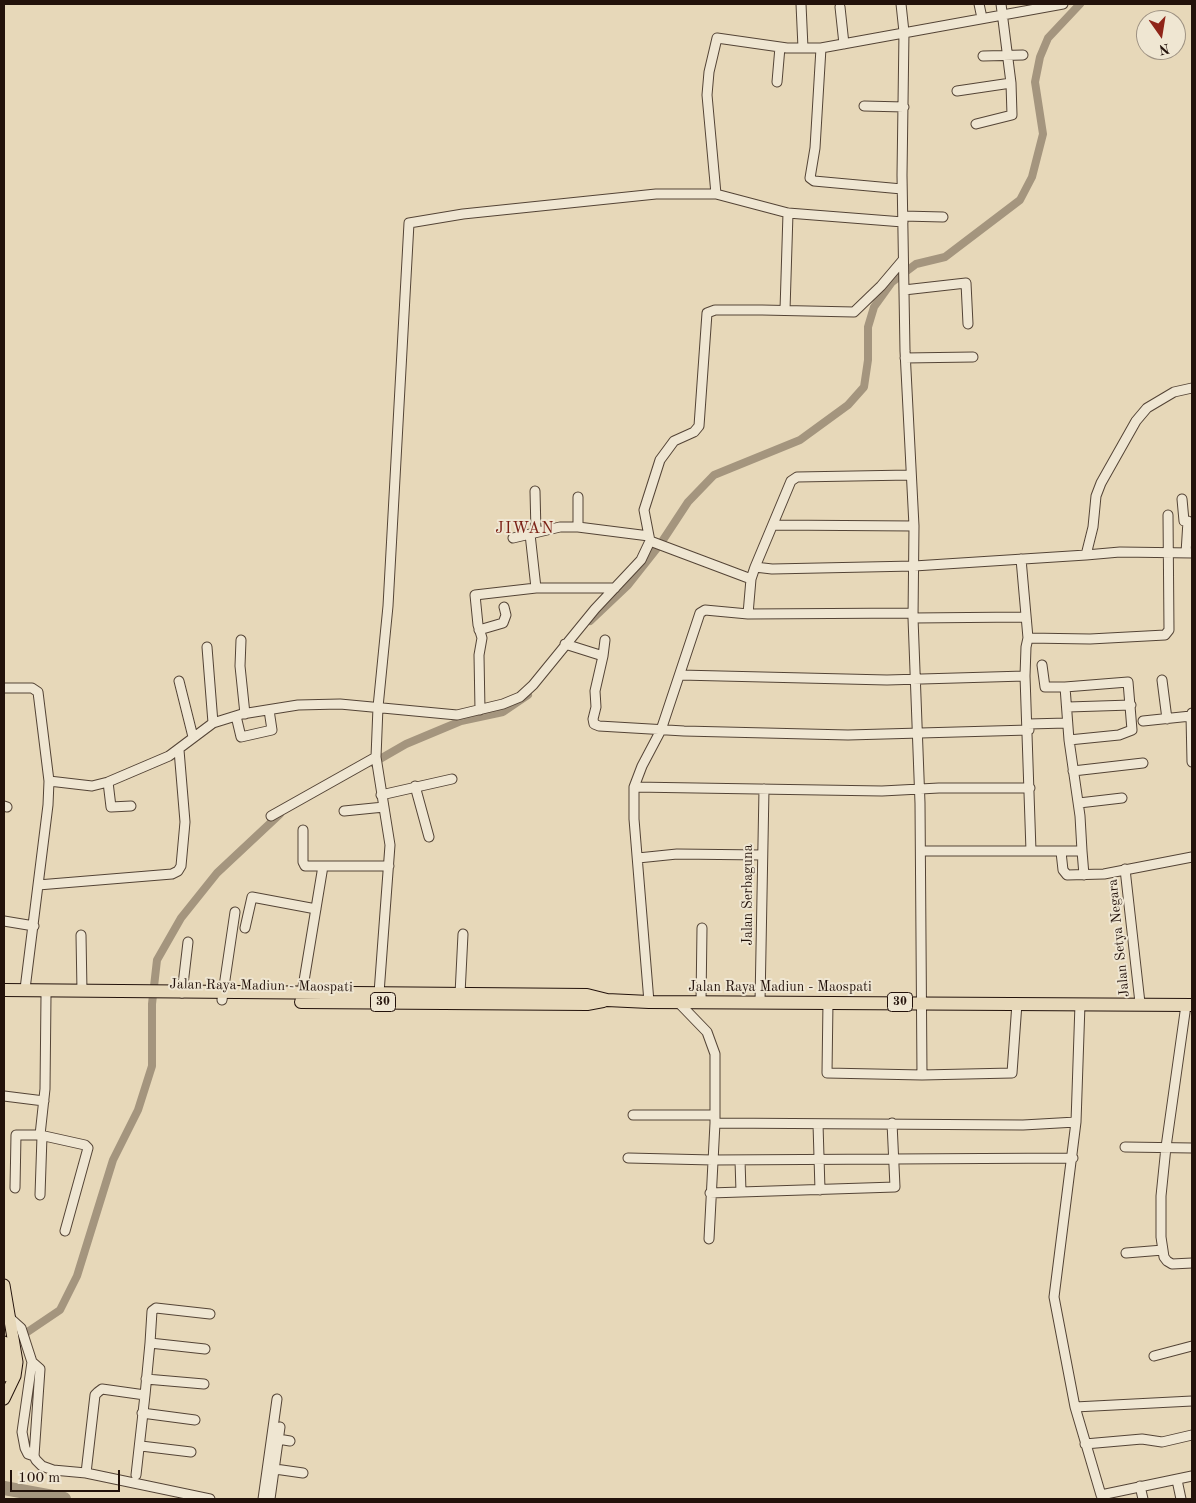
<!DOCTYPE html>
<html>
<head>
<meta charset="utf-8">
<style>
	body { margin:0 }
	#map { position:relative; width:1196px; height:1503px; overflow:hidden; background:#e7d8b9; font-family:"Old Standard TT",serif }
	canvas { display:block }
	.frame { position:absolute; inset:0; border:5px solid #23120b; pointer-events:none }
	.north { position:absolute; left:1136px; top:10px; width:50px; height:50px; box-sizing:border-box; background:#efe6d2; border:1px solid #9d9182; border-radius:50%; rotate:167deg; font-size:14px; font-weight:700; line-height:20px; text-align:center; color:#23120b }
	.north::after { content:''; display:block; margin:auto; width:18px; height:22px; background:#8f2418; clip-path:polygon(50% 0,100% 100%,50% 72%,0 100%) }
	.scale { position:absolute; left:10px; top:1470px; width:110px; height:22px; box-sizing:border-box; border:2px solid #23120b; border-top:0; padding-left:6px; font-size:15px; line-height:18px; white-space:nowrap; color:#23120b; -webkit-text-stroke:4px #efe6d2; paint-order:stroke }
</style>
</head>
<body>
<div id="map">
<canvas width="1196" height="1503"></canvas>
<div class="frame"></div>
<div class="north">N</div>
<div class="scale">100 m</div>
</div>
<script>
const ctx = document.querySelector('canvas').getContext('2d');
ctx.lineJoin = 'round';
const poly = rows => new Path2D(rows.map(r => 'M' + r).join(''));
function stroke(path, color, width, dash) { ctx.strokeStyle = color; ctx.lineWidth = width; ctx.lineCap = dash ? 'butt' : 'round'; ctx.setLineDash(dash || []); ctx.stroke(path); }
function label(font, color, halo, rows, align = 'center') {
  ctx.font = font + ' "Old Standard TT",serif'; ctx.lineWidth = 4; ctx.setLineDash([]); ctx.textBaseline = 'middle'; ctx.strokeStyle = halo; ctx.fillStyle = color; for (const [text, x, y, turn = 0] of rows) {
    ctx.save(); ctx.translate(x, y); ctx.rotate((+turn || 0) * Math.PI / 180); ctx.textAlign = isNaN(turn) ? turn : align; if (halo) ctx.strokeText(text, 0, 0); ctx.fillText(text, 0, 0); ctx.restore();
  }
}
stroke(poly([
	[663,540,688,502,714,475,800,440,848,405,864,387,868,360,868,327,874,307,892,282,916,264,945,257,1020,200,1032,177,1043,134,1035,82,1040,57,1048,38,1080,4],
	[590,621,628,585,658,547],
	[373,763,406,744,461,721,503,712,528,695],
	[20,1337,60,1310,77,1276,113,1160,138,1110,152,1066,152,1004,157,960,181,918,217,873,280,814]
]), '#a4957e', 8);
stroke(poly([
	[4,1488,64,1499]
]), '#a4957e', 14);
const minor = poly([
	[801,4,803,48],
	[979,4,982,18],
	[840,7,844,44],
	[821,48,815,148,810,178,814,181,902,189],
	[983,56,1023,55],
	[777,82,780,47],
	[957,91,1011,83],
	[864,106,904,107],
	[976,124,1012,115,1011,83,1001,4],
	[716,194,707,95,709,72,717,38,787,48,821,48,1063,4],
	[903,216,943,217],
	[904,290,966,283,968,324],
	[785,310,788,213],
	[905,358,973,357],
	[535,491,536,532],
	[1182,499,1184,521,1188,521,1186,553],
	[773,525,914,526],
	[578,527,578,497],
	[649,536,644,510,660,460,674,441,694,432,699,426,707,313,715,310,762,310,854,312,881,286,903,260],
	[513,538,530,534,536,588],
	[650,541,751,579],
	[1086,555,1120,552,1192,553],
	[1021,559,1028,638,1026,647,1025,676,1031,851,1082,851,1080,816,1069,740,1119,735,1132,730,1128,682,1065,687],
	[755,567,772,569,914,566,1086,555,1093,527,1096,496,1101,483,1136,421,1147,408,1174,392,1192,388],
	[748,614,751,579,755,567,791,481,797,477,910,475],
	[913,618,1024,617],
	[479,630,503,623,506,615,504,607],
	[1028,638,1090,639,1165,635,1169,630,1168,515],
	[241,640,240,666,245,714],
	[565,644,603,656,595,691,596,707,593,719,594,724,599,726,684,731,848,735,1029,730],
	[207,647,213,723],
	[603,656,605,640],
	[1042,665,1045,687,1065,687,1069,740],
	[680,675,887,680,1025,676],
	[1162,680,1167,719],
	[179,681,193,737],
	[4,688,32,688,38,692,49,781,48,805,25,989],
	[1068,707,1131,705],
	[480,710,479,655,482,638,478,625,475,595,536,588,615,588],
	[236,716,241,737,272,730,269,710],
	[1191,716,1192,762],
	[1143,721,1191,716,1192,713],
	[1028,724,1067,723],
	[1073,771,1143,763],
	[49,781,92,786,108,782,169,756,213,723,242,714,298,705,340,704,457,715,503,704,520,697,533,685,595,609,641,560,650,541,649,536,578,527,560,527,530,534],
	[108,782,111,807,131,806],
	[415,786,429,837],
	[634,787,882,791,939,788,1030,788],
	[381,795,452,779],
	[1079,803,1122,798],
	[4,806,7,807],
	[344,811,384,807],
	[271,816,376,757],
	[303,830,303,862,305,866,389,866],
	[921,851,1031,851],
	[1082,851,1084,875],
	[1061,852,1063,870,1067,875,1104,874,1192,857],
	[638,858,677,854,762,855],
	[1125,869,1140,1003],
	[38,885,172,874,178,871,181,866,185,822,179,750],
	[4,921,34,926],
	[245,928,252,897,316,909],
	[81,935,82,991],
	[182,993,188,942],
	[302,993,323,866],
	[379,993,390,845,376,757,378,707,388,606,409,223,463,214,656,194,716,194,788,213,903,222],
	[460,994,463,934],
	[46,996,45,1089,40,1135,85,1145,88,1148,65,1231],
	[222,1000,235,912],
	[701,1001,702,928],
	[649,1002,634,819,634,787,642,766,661,730,700,613,705,610,748,614,913,613],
	[678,1002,707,1032,715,1054,715,1123,709,1239],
	[760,1002,764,789],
	[828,1002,827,1073,922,1075,920,803,913,618,914,526,905,351,902,175,904,32,901,4],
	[1080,1004,1076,1122,1054,1297,1075,1407,1101,1495,1192,1476],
	[1186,1005,1166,1147,1161,1196,1161,1237,1164,1257,1167,1261,1172,1264,1192,1263],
	[922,1075,1012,1073,1017,1003],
	[4,1096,44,1101],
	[633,1115,715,1115],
	[715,1123,1023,1125,1076,1122],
	[818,1124,820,1190],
	[1125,1147,1192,1148],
	[628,1158,713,1160,1073,1158],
	[740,1160,741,1192],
	[15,1188,16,1135,40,1135],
	[710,1193,895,1187,892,1123],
	[40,1195,42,1136],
	[1126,1253,1163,1250],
	[11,1319,21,1328,32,1362,22,1432,25,1448,28,1454,34,1456],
	[150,1343,152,1311,156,1308,210,1314],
	[1154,1356,1192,1346],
	[32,1362,40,1369,34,1456,36,1460,42,1466,53,1470,86,1473,95,1395,98,1392,102,1389,145,1395,150,1343,205,1349],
	[146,1379,204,1384],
	[1075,1407,1192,1401],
	[142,1413,195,1420],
	[278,1439,290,1441],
	[1085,1444,1142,1439,1162,1442,1192,1435],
	[141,1446,191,1452],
	[268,1468,303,1473],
	[86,1473,210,1499],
	[136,1475,145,1395],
	[1177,1480,1181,1499],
	[1140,1486,1143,1499],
	[263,1499,277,1399],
	[270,1499,280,1427]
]);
const major = poly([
	[4,1285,17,1362,15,1376,4,1399],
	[4,1342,7,1357,4,1376]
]);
const highway = poly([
	[4,990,587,995,607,1000,649,1002,1192,1005],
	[301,1002,587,1004,603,1001]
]);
stroke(minor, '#544436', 11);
stroke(major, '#23120b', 13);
stroke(highway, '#23120b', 14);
stroke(minor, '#efe6d2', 9);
stroke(major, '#e7d8b9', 11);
stroke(highway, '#e7d8b9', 12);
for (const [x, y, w] of [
	[383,1002,25],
	[900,1002,25]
]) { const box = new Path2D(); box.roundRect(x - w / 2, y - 9.5, w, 19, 4); ctx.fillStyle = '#efe6d2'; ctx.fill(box); stroke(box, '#23120b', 1); }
label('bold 12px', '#23120b', null, [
	["30",383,1002],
	["30",900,1002]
]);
label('14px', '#23120b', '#efe6d2', [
	["Jalan Serbaguna",748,895,-90],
	["Jalan Setya Negara",1119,938,-96],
	["Jalan Raya Madiun - Maospati",261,986,1],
	["Jalan Raya Madiun - Maospati",780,987]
]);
ctx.letterSpacing = '1px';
label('16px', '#7a1f14', '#efe6d2', [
	["JIWAN",525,529]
]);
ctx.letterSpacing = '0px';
</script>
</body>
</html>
